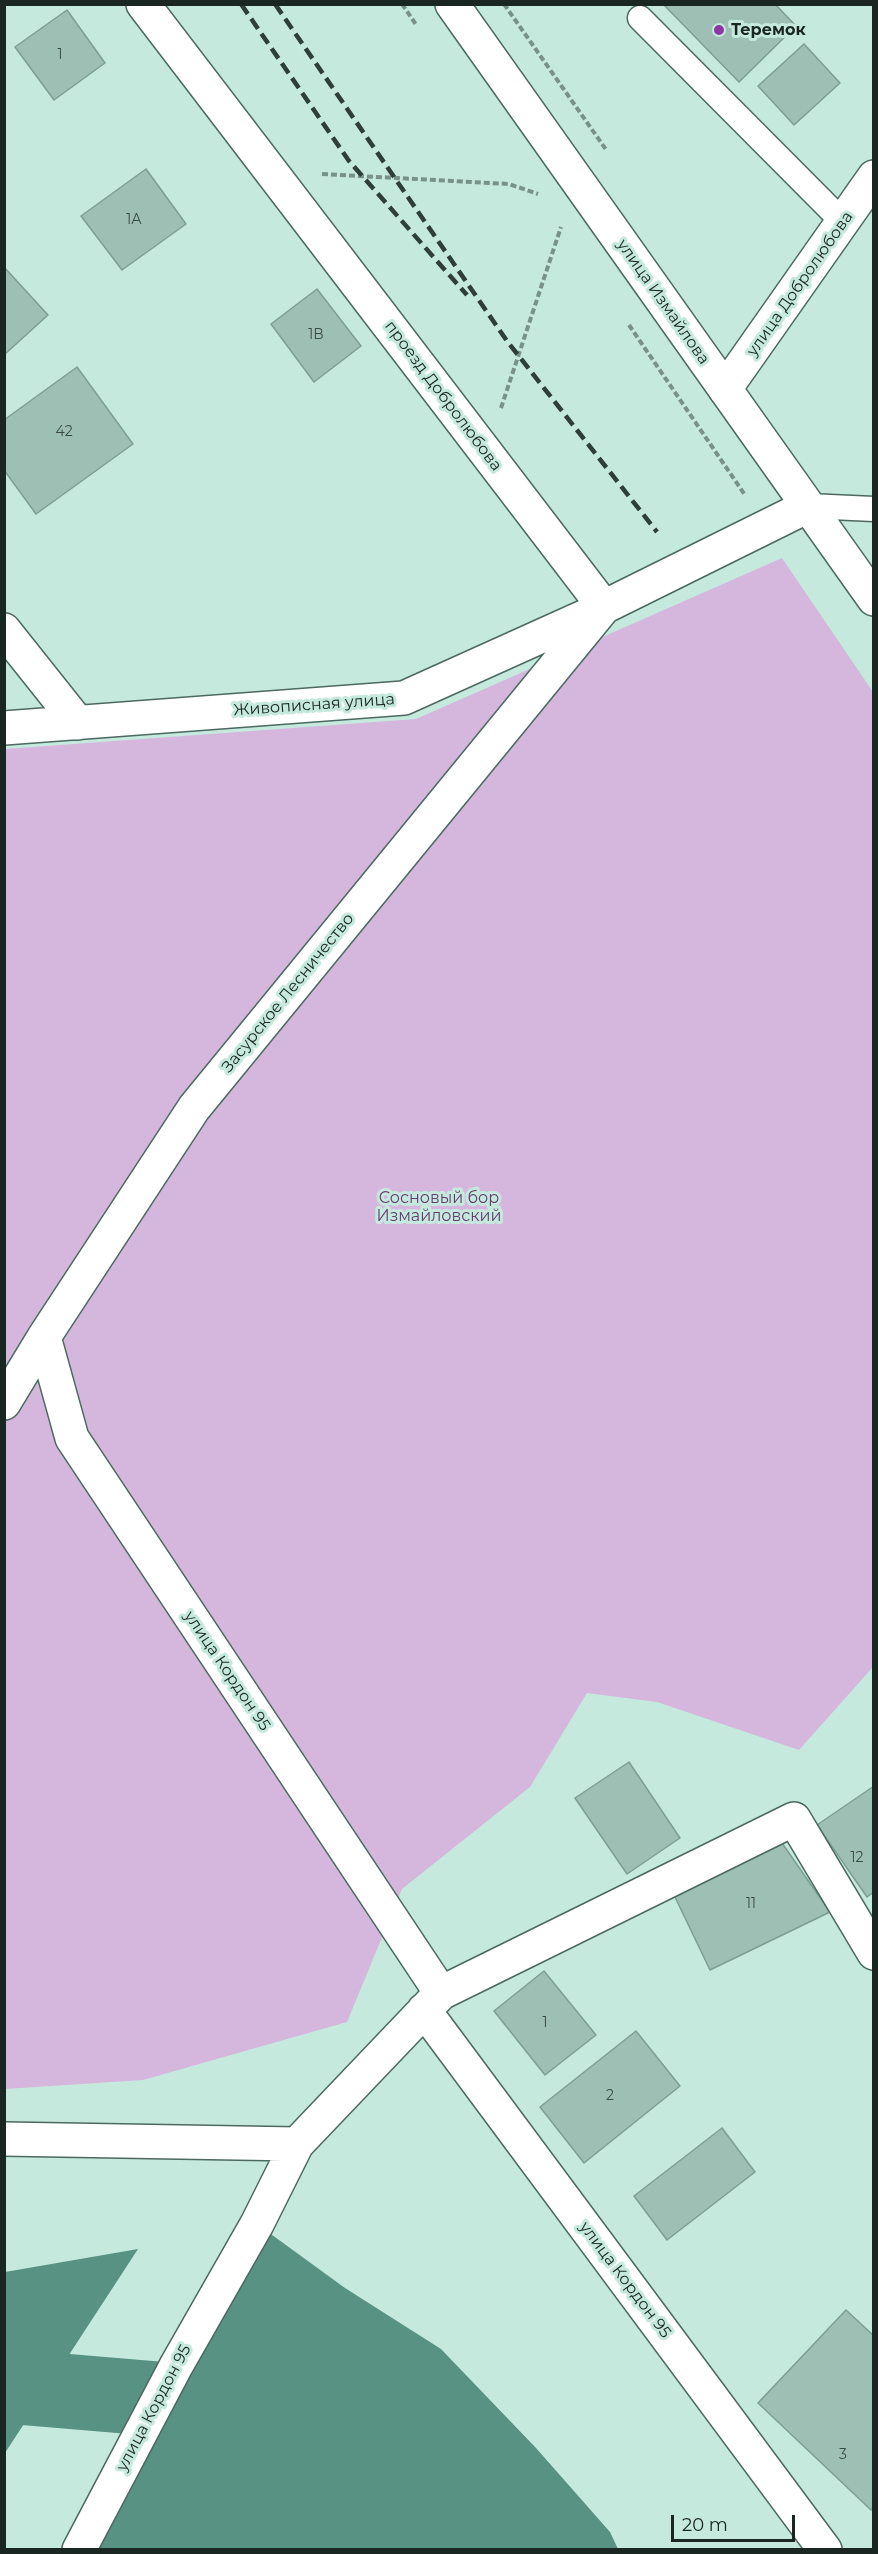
<!DOCTYPE html>
<html>
<head>
<meta charset="utf-8">
<style>
	body { margin:0 }
	#map { position:relative; width:878px; height:2554px; overflow:hidden; background:#c6e9de; font-family:Montserrat,sans-serif }
	canvas { display:block }
	.frame { position:absolute; inset:0; border:6px solid #192622; pointer-events:none }
	.scale { position:absolute; left:671px; top:2515px; width:124px; height:27px; box-sizing:border-box; border:3px solid #192622; border-top:0; padding-left:8px; font-size:18px; line-height:21px; white-space:nowrap; color:#192622; -webkit-text-stroke:4px #c6e9de; paint-order:stroke }
</style>
</head>
<body>
<div id="map">
<canvas width="878" height="2554"></canvas>
<div class="frame"></div>
<div class="scale">20 m</div>
</div>
<script>
const ctx = document.querySelector('canvas').getContext('2d');
ctx.lineJoin = 'round';
function fill(path, color) { ctx.fillStyle = color; ctx.fill(path, 'evenodd'); }
const poly = rows => new Path2D(rows.map(r => 'M' + r).join(''));
function stroke(path, color, width, dash) { ctx.strokeStyle = color; ctx.lineWidth = width; ctx.lineCap = dash ? 'butt' : 'round'; ctx.setLineDash(dash || []); ctx.stroke(path); }
function label(font, color, halo, rows, align = 'center') {
  ctx.font = font + ' Montserrat,sans-serif'; ctx.lineWidth = 6; ctx.setLineDash([]); ctx.textBaseline = 'middle'; ctx.strokeStyle = halo; ctx.fillStyle = color; for (const [text, x, y, turn = 0] of rows) {
    ctx.save(); ctx.translate(x, y); ctx.rotate((+turn || 0) * Math.PI / 180); ctx.textAlign = isNaN(turn) ? turn : align; if (halo) ctx.strokeText(text, 0, 0); ctx.fillText(text, 0, 0); ctx.restore();
  }
}
fill(poly([
	[782,558,873,692,873,1667,799,1750,657,1702,587,1693,530,1787,402,1889,347,2022,143,2080,5,2089,5,749,416,719]
]), '#d5b7de');
fill(poly([
	[257,2224,345,2288,441,2349,536,2448,610,2532,618,2549,79,2550],
	[138,2249,5,2453,5,2272]
]), '#589282');
stroke(poly([
	[4,2386,254,2407,368,2550]
]), '#589282', 75);
const building = poly([
	[663,4,775,4,796,26,739,82,663,4],
	[67,10,105,63,54,100,15,47,67,10],
	[804,44,840,83,794,125,758,86,804,44],
	[146,169,186,224,122,270,81,216,146,169],
	[4,267,48,315,4,355,4,267],
	[317,289,361,346,314,382,271,324,317,289],
	[77,367,133,444,36,514,4,470,4,420,77,367],
	[629,1762,680,1838,627,1874,575,1798,629,1762],
	[874,1786,874,1892,867,1897,817,1825,874,1786],
	[782,1843,830,1912,710,1970,674,1895,782,1843],
	[544,1971,596,2035,545,2075,494,2011,544,1971],
	[636,2031,680,2086,584,2163,540,2107,636,2031],
	[722,2128,755,2172,667,2240,634,2196,722,2128],
	[846,2310,874,2336,874,2507,871,2510,758,2403,846,2310]
]);
fill(building, '#9dbfb4');
stroke(building, '#7d9e94', 1.5);
const service = poly([
	[640,18,843,222],
	[808,506,874,509]
]);
const minor = poly([
	[143,4,604,607,808,506],
	[725,389,874,177],
	[4,630,78,723],
	[4,728,404,698,597,611],
	[44,1337,72,1438,441,1993,297,2144,257,2224,176,2366,79,2550],
	[4,1403,44,1337,194,1108,604,607],
	[441,1993,794,1819,874,1953],
	[424,2010,825,2550],
	[4,2139,297,2144]
]);
const secondary = poly([
	[452,4,874,599]
]);
stroke(service, '#4b6960', 27);
stroke(minor, '#4b6960', 36);
stroke(secondary, '#4b6960', 36);
stroke(poly([
	[402,4,417,26],
	[504,4,607,151],
	[322,174,509,184,538,194],
	[629,325,745,495],
	[501,408,561,227]
]), '#789189', 4, [6, 3]);
stroke(service, '#fff', 24);
stroke(minor, '#fff', 33);
stroke(secondary, '#fff', 33);
stroke(poly([
	[241,4,349,161,467,295],
	[275,4,507,341,657,532]
]), '#2e3e39', 4.5, [12, 6]);
for (const [x, y, r, color] of [
	[719,30,6,"#8b36a3"]
]) { const dot = new Path2D(); dot.arc(x, y, r, 0, 2 * Math.PI); ctx.fillStyle = color; ctx.fill(dot); stroke(dot, '#c6e9de', 2); }
label('14px', '#3a4c46', null, [
	["1",60,55],
	["1А",134,220],
	["1В",316,335],
	["42",64,432],
	["12",857,1858],
	["11",751,1904],
	["1",545,2023],
	["2",610,2096],
	["3",843,2455]
]);
label('bold 16px', '#192622', '#c6e9de', [
	["Теремок",731,30]
], 'left');
label('16px', '#192622', '#c6e9de', [
	["улица Добролюбова",800,284,-55],
	["улица Измайлова",663,302,55],
	["проезд Добролюбова",443,396,53],
	["Живописная улица",314,705,-4],
	["Засурское Лесничество",288,993,-51],
	["улица Кордон 95",227,1671,56],
	["улица Кордон 95",625,2280,53],
	["улица Кордон 95",154,2408,-62]
]);
label('16px', '#643c70', '#c6e9de', [
	["Сосновый бор",439,1198],
	["Измайловский",439,1216]
]);
</script>
</body>
</html>
